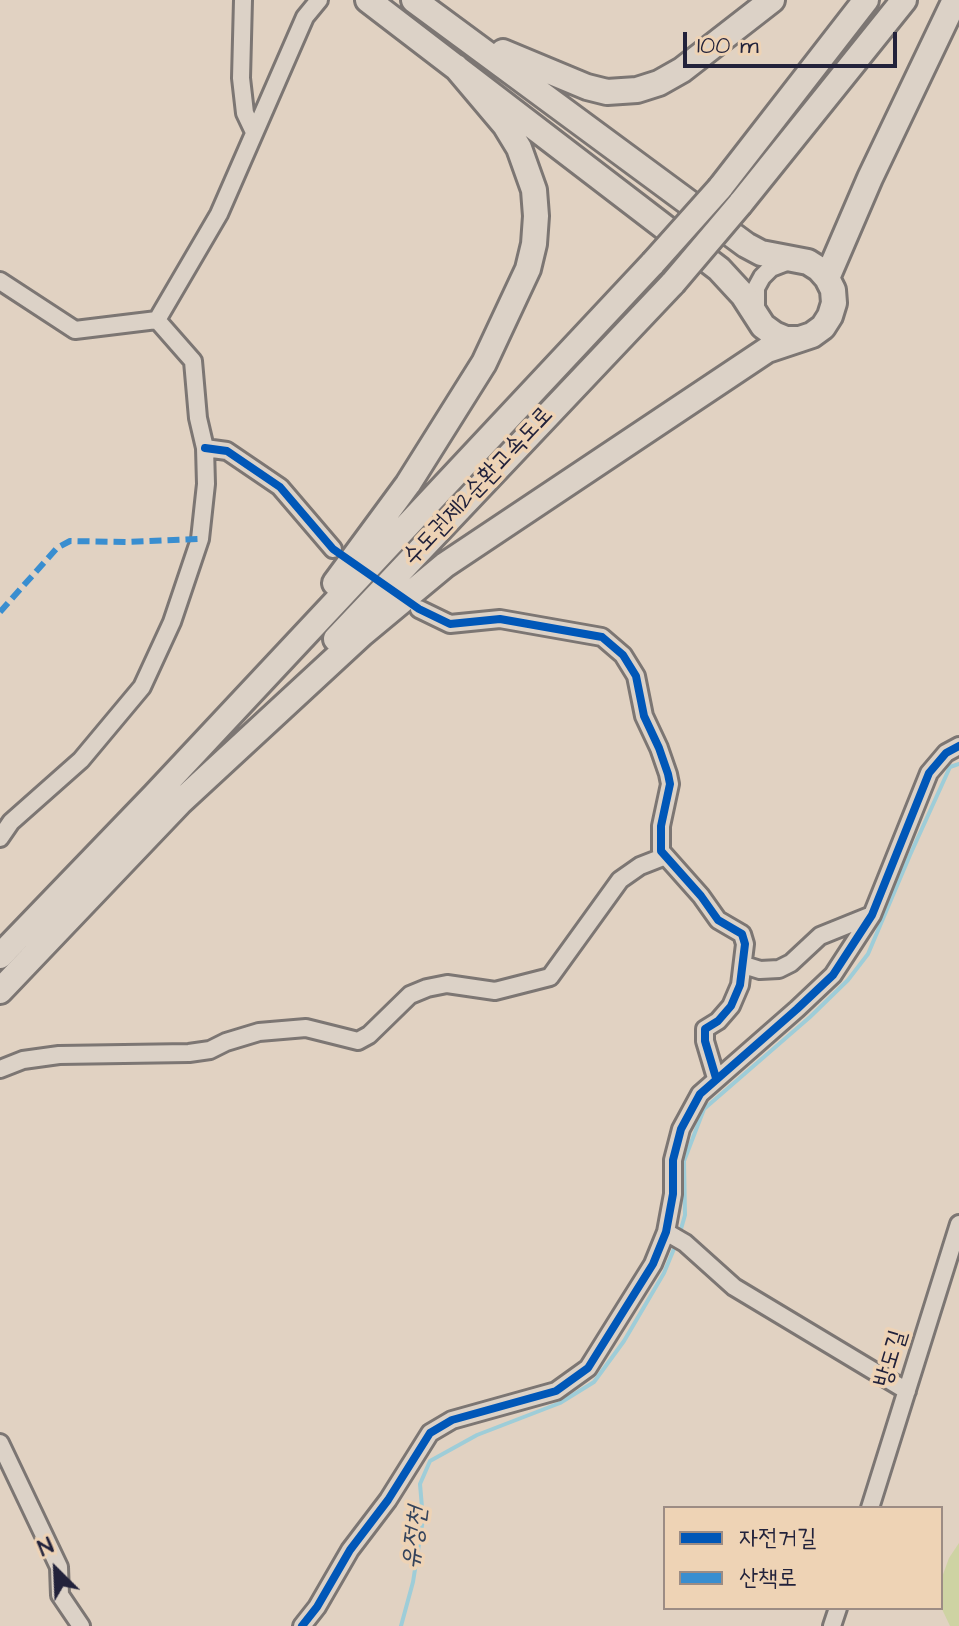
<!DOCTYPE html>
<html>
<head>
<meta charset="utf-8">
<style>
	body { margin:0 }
	#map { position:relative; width:959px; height:1626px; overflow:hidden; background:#e1d2c2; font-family:"Architects Daughter","Poor Story",sans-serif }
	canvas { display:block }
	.legend { position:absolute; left:663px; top:1506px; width:280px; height:104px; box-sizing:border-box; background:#eed3b5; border:2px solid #9c8c84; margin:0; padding:10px 14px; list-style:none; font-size:24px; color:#22223b }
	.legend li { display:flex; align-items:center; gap:16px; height:40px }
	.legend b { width:40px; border:2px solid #9c8c84 }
	.north { position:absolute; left:16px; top:1530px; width:80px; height:80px; -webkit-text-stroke:6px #eed3b5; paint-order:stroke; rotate:336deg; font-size:22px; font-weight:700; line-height:32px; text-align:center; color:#22223b }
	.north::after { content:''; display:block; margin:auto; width:28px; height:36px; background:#22223b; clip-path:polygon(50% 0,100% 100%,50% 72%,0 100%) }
	.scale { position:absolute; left:683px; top:32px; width:214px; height:36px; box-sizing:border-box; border:4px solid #22223b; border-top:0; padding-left:10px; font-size:24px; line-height:28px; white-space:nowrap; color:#22223b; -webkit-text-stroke:6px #eed3b5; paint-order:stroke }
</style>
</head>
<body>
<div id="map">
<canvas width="959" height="1626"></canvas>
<ul class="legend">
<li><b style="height:10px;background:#0057b8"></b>자전거길</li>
<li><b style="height:10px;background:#398ed0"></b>산책로</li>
</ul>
<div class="north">N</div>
<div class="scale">100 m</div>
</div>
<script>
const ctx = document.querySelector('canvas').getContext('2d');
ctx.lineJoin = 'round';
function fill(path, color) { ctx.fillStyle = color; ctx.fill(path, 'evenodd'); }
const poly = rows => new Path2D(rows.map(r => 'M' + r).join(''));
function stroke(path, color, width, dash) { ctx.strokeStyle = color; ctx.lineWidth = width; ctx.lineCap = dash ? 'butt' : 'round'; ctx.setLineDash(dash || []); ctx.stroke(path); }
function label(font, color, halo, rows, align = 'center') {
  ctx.font = font + ' "Architects Daughter","Poor Story",sans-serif'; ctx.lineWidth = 7; ctx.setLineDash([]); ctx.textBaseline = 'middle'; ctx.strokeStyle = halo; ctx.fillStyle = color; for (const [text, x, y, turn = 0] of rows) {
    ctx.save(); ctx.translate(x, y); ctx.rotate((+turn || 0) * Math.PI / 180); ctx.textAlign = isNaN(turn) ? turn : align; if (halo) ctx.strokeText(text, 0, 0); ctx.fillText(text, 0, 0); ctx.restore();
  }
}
fill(poly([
	[959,1543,959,1626,950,1626,941,1607,941,1580,949,1558]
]), '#ced3a3');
stroke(poly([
	[679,1236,685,1215,684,1161,704,1109,810,1017,848,980,868,954,910,855,950,767,959,764],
	[401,1626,413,1582,423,1519,420,1484,430,1461,477,1435,560,1403,594,1382,624,1341,664,1273,676,1244]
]), '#9ecdd8', 4);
const minor = poly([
	[243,0,241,78,245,113,254,132],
	[0,281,75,330,157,320],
	[756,311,756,288,762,277,771,268,789,261],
	[157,320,219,214,305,17,319,0],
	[205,448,227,451,280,487,333,549],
	[419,609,450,624,500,619,602,637,623,655,636,676,644,716,659,748,668,774,670,784,661,826,661,851,701,896,718,920,742,934,745,944,740,985,731,1006,718,1021,705,1029,705,1041,716,1078],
	[0,838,11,822,81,760,142,687,172,622,200,539,206,484,205,448,198,418,193,361,157,320],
	[744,965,760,970,779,969,791,963,820,936,872,915],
	[0,1069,23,1060,59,1055,189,1053,210,1050,226,1042,259,1032,306,1028,358,1041,369,1035,410,995,427,988,447,984,495,991,550,977,620,880,640,866,663,857],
	[666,1232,685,1243,734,1287,907,1391],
	[0,1443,59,1567,60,1595,81,1626],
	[870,1508,959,1224],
	[302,1626,317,1607,350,1550,388,1500,430,1433,452,1420,556,1391,588,1368,653,1264,666,1232,673,1194,673,1160,681,1129,700,1094,797,1009,833,975,872,915,929,773,946,753,959,746],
	[832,1626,838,1608]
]);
const highway = poly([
	[368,0,719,269,743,295,763,326,774,334,786,339,798,339],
	[503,52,587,87,607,92,637,90,659,83,682,70,772,0],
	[720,188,866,0],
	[740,204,904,0],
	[827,278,870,178,955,0],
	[335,583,408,484,484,363,528,269,534,244,536,216,534,190,519,148,505,125,456,67],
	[336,639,673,283],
	[177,805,362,634,445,565,767,350,812,335,823,327,830,316,834,303,833,290,827,278,819,269,808,262,761,253,746,245,414,0],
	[0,956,154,796,653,263],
	[0,991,186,796]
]);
stroke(minor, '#7c7673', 22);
stroke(highway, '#7c7673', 30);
stroke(minor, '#dcd2c7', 16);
stroke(highway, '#dcd2c7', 24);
const highwayBridge = poly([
	[653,263,720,188],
	[673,283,740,204]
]);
stroke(highwayBridge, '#7c7673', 30, []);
stroke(highwayBridge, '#dcd2c7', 24);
stroke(poly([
	[0,612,57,548,70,541,128,542,200,539]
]), '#398ed0', 6, [12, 6]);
stroke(poly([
	[205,448,227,451,280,487,333,549,419,609,450,624,500,619,602,637,623,655,636,676,644,716,659,748,668,774,670,784,661,826,661,851,701,896,718,920,742,934,745,944,740,985,731,1006,718,1021,705,1029,705,1041,716,1078],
	[302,1626,317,1607,350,1550,388,1500,430,1433,452,1420,556,1391,588,1368,653,1264,666,1232,673,1194,673,1160,681,1129,700,1094,797,1009,833,975,872,915,929,773,946,753,959,746]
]), '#0057b8', 8);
label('24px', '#22223b', '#eed3b5', [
	["수도권제2순환고속도로",479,487,-47],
	["방도길",892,1359,-73]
]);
label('italic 26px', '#35445c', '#eed3b5', [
	["유정천",416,1538,-83]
]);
</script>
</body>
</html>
